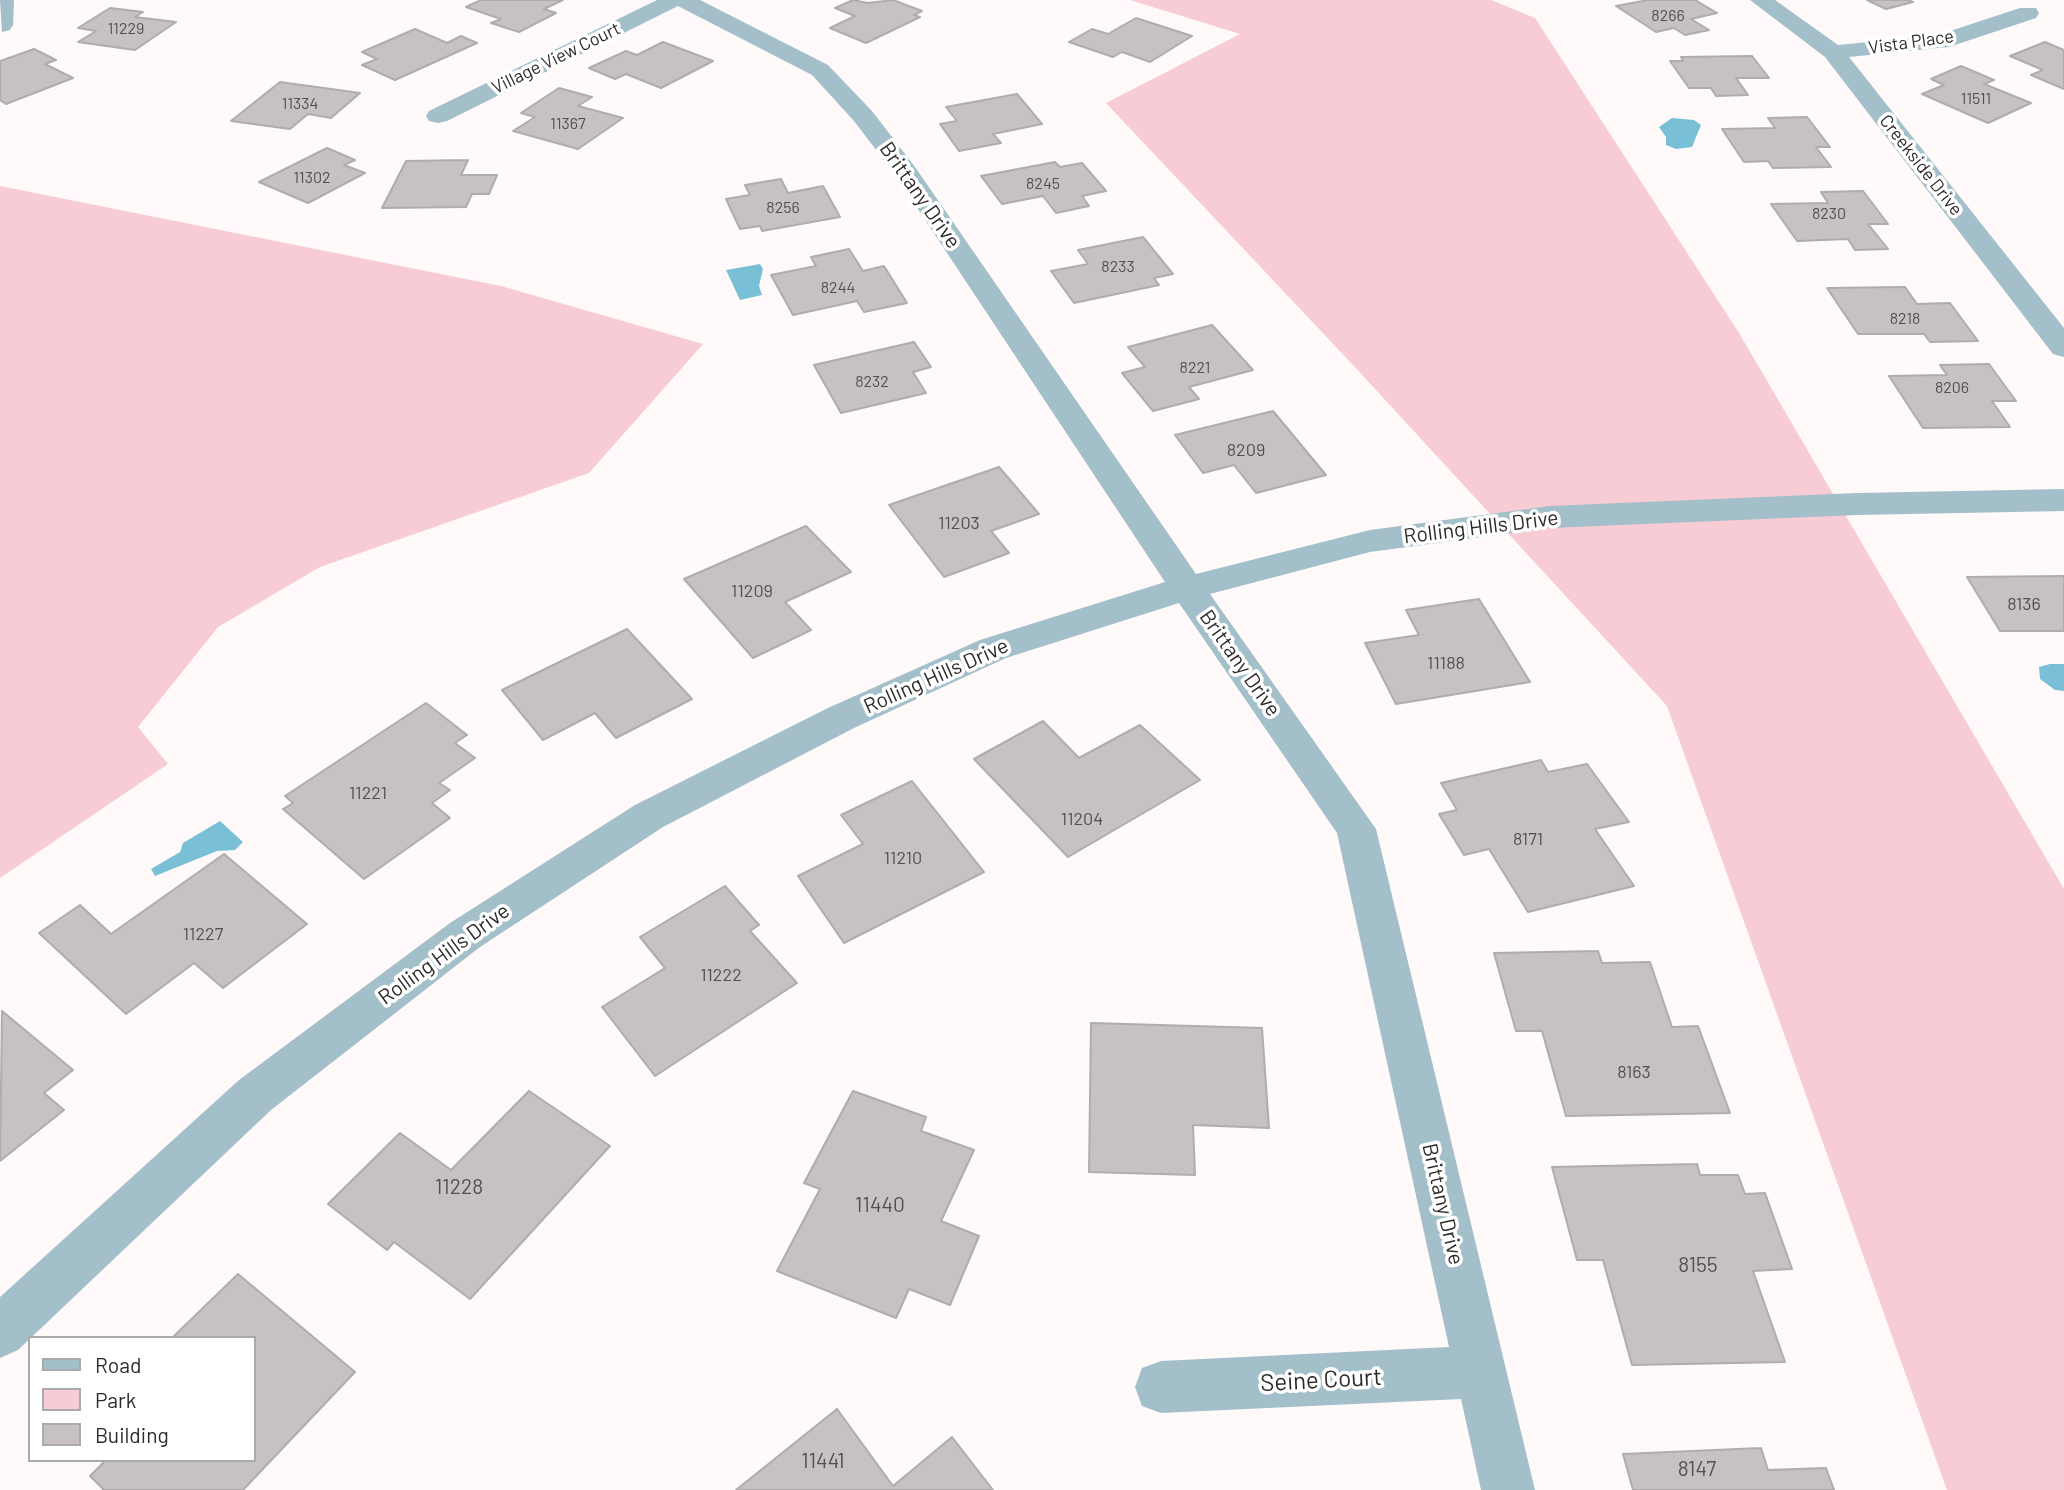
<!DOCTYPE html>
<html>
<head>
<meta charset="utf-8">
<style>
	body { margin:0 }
	#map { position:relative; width:2064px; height:1490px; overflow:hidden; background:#fff9fa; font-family:Barlow,sans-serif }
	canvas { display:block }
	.legend { position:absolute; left:28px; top:1336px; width:228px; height:126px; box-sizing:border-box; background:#fff; border:2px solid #abaaaa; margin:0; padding:9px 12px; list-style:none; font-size:21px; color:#2d2a2a }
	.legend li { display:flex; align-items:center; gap:14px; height:35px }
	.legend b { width:35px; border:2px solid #abaaaa }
</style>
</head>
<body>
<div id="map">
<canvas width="2064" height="1490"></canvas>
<ul class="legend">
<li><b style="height:9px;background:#a2bfca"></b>Road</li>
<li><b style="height:19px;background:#f7ccd4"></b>Park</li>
<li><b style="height:19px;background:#c8c1c2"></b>Building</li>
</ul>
</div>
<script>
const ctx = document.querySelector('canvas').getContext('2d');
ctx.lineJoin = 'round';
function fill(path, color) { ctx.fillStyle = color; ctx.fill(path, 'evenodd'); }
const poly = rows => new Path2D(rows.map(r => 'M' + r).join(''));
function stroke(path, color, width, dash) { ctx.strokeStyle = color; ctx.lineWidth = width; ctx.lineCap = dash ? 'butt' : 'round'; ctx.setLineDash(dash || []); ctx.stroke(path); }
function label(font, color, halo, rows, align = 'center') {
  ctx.font = font + ' Barlow,sans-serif'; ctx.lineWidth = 7; ctx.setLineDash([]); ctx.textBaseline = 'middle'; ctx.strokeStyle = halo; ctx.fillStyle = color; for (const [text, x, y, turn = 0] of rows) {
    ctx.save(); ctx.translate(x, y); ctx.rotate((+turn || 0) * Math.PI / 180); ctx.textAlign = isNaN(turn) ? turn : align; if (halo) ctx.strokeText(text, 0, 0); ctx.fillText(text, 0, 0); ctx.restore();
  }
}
fill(poly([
	[1130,0,1491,0,1535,18,1739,333,2064,889,2064,1490,1947,1490,1667,706,1353,365,1106,103,1240,34],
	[0,186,501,286,703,344,589,473,320,567,218,627,138,727,168,764,0,878]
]), '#f7ccd4');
fill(poly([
	[1672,118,1694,120,1701,125,1692,147,1676,149,1666,145,1666,137,1659,127],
	[760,264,763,269,759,286,762,295,740,300,726,270],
	[2050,664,2064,664,2064,691,2055,690,2040,679,2039,667],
	[220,821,243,842,235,850,217,851,155,876,151,869,180,852,183,843]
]), '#79c0d7');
const building = poly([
	[481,0,563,0,544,9,556,13,519,32,491,23,501,19,466,7,481,0],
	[853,0,868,3,893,0,922,11,914,15,920,17,866,43,830,28,855,16,835,8,853,0],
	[1648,0,1695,0,1717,13,1691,19,1709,30,1685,35,1674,28,1656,32,1616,6,1648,0],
	[1867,0,1908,0,1913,2,1886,9,1867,0],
	[110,8,143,12,135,17,176,22,135,50,78,42,96,31,78,28,110,8],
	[1136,18,1192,36,1150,62,1122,52,1113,57,1069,42,1092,29,1108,34,1136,18],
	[415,29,447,43,461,36,477,43,395,80,362,65,377,59,362,52,415,29],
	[663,42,713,61,661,88,626,74,615,79,589,68,626,51,637,55,663,42],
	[2045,42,2064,50,2064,89,2031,75,2043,70,2010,56,2045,42],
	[34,49,56,60,45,64,73,78,6,104,0,100,0,61,34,49],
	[1752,56,1769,78,1736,78,1748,95,1716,96,1711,88,1689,88,1670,61,1683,61,1681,57,1752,56],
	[1961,66,1994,80,1984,84,2031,103,1988,123,1922,94,1944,85,1931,79,1961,66],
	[280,82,360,93,331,118,308,114,290,129,231,121,280,82],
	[559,88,592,97,578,106,623,118,578,149,513,131,535,117,521,113,559,88],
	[1017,94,1042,124,993,134,1001,143,959,151,940,124,957,121,946,107,1017,94],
	[1807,117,1830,147,1816,147,1831,167,1773,168,1768,161,1744,162,1722,129,1775,128,1768,118,1807,117],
	[327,148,355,160,344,165,365,173,308,203,259,182,327,148],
	[468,160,461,175,497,175,489,194,472,194,466,207,382,208,406,161,468,160],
	[1055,162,1060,167,1082,163,1106,191,1082,196,1089,206,1056,213,1043,196,1002,204,981,176,1055,162],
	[781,179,788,193,823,186,840,217,762,231,760,226,740,229,726,199,750,195,745,185,781,179],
	[1863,191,1888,224,1868,224,1888,249,1855,250,1848,239,1797,241,1771,204,1828,203,1821,192,1863,191],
	[1143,237,1173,274,1154,278,1159,285,1074,303,1051,271,1088,264,1078,250,1143,237],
	[849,249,863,271,884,266,907,303,864,312,857,301,793,315,771,275,816,266,811,257,849,249],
	[1905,287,1917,304,1950,303,1978,341,1930,342,1924,334,1858,334,1827,288,1905,287],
	[1212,325,1253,370,1189,387,1199,399,1153,411,1122,373,1145,367,1128,347,1212,325],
	[914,342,931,367,913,372,926,393,841,413,814,365,914,342],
	[1989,364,2016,401,1992,401,2010,427,1923,428,1889,376,1947,375,1940,365,1989,364],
	[1273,411,1326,475,1256,493,1234,465,1203,473,1175,435,1273,411],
	[999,467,1039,514,991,531,1009,553,944,577,889,505,999,467],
	[806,526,851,572,785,602,811,630,753,658,684,579,806,526],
	[2064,576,2064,631,2000,631,1967,577,2064,576],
	[1479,599,1530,682,1396,704,1365,643,1419,635,1406,610,1479,599],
	[627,629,692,699,616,738,595,713,543,740,502,690,627,629],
	[426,703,467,735,455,743,475,758,439,783,450,790,432,803,450,818,364,879,283,809,293,803,285,796,426,703],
	[1043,721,1079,758,1140,725,1200,780,1068,857,974,759,1043,721],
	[1541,760,1548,772,1587,764,1629,822,1595,829,1634,886,1528,912,1489,849,1464,855,1439,814,1457,810,1441,783,1541,760],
	[912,781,984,872,844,943,798,876,863,844,841,815,912,781],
	[224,854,307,924,223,988,194,963,126,1014,39,933,80,905,111,934,224,854],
	[725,886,759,925,750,931,797,983,655,1076,602,1007,665,968,640,937,725,886],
	[1598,951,1602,963,1650,962,1672,1027,1698,1026,1730,1113,1566,1116,1542,1031,1516,1031,1494,953,1598,951],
	[2,1011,73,1070,44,1093,64,1110,0,1161,2,1011],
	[1091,1023,1262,1028,1269,1128,1193,1125,1195,1175,1089,1172,1091,1023],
	[529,1091,610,1146,470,1299,394,1242,387,1250,328,1204,400,1133,451,1170,529,1091],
	[853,1091,926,1117,921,1131,974,1150,941,1221,979,1236,950,1305,909,1289,896,1318,777,1271,820,1189,804,1183,853,1091],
	[1697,1164,1700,1175,1738,1175,1745,1194,1765,1193,1792,1269,1753,1271,1785,1362,1632,1365,1603,1260,1577,1260,1552,1167,1697,1164],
	[238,1274,355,1372,243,1490,104,1490,90,1476,106,1460,254,1460,254,1338,172,1338,238,1274],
	[837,1409,893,1486,952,1437,993,1490,736,1490,837,1409],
	[1761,1448,1768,1470,1826,1468,1834,1490,1633,1490,1623,1454,1761,1448]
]);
fill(building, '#c8c1c2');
stroke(building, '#b2abac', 2);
fill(poly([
	[0,0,14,0,13,25,10,30,2,32,0,0],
	[657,0,700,0,828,65,872,111,915,167,1196,574,1370,530,1550,506,1857,493,2064,489,2064,511,1857,515,1550,528,1370,552,1210,594,1376,829,1535,1490,1481,1490,1461,1399,1161,1413,1142,1406,1135,1387,1142,1368,1161,1361,1449,1347,1337,833,1179,603,1006,658,854,728,663,827,480,947,271,1110,18,1350,0,1358,0,1297,239,1080,450,923,635,805,828,708,980,640,1165,582,896,176,854,121,812,75,678,6,447,121,438,123,429,121,426,116,429,111,657,0],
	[1750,0,1775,0,1838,45,1938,35,2020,8,2036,8,2039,13,2036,18,1949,47,1849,57,2064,328,2064,357,2053,354,1825,57,1750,0]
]), '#a2bfca');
label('16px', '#545050', null, [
	["8266",1668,16],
	["11229",126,29],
	["11511",1976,99],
	["11334",300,104],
	["11367",568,124],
	["11302",312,178],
	["8245",1043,184],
	["8256",783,208],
	["8230",1829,214],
	["8233",1118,267],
	["8244",838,288],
	["8218",1905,319],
	["8221",1195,368],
	["8232",872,382],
	["8206",1952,388]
]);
label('18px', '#2d2a2a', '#fff', [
	["Vista Place",1911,42,-8],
	["Village View Court",556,58,-26],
	["Creekside Drive",1921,165,52]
]);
label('18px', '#545050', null, [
	["8209",1246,450],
	["11203",959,523],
	["11209",752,591],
	["8136",2024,604],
	["11188",1446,663],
	["11221",368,793],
	["11204",1082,819],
	["8171",1528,839],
	["11210",903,858],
	["11227",203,934],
	["11222",721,975],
	["8163",1634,1072]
]);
label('21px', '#2d2a2a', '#fff', [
	["Brittany Drive",920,195,55],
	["Rolling Hills Drive",1481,527,-7],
	["Brittany Drive",1240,663,55],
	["Rolling Hills Drive",936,676,-24],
	["Rolling Hills Drive",444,954,-36],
	["Brittany Drive",1443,1204,77]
]);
label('21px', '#545050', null, [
	["11228",459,1187],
	["11440",880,1205],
	["8155",1698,1265],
	["11441",823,1461],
	["8147",1697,1469]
]);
label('24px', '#2d2a2a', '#fff', [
	["Seine Court",1321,1380,-3]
]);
</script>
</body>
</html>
